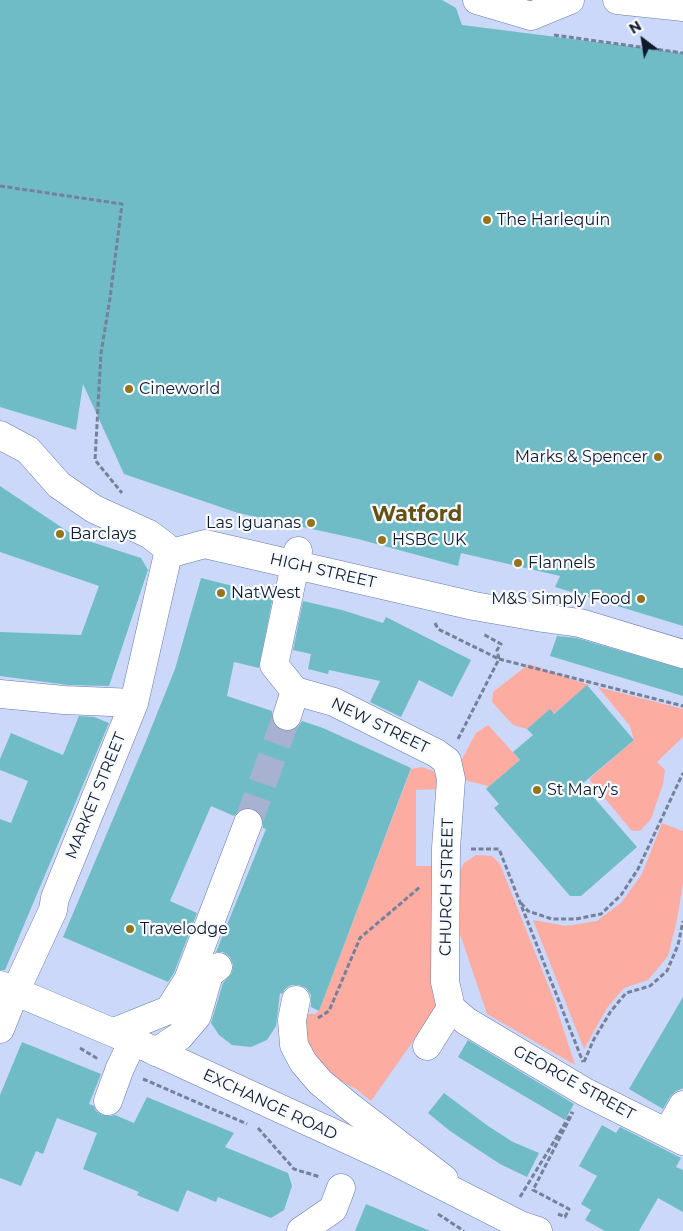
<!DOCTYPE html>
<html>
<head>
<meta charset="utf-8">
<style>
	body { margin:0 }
	#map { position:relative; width:683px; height:1231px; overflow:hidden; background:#cbd8f9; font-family:Montserrat,sans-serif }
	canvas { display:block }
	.north { position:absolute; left:618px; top:15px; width:50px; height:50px; -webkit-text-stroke:4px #f7faff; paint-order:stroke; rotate:329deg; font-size:14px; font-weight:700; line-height:20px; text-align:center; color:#11192c }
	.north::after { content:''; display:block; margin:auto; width:18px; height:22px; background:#11192c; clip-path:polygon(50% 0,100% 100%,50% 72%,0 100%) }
</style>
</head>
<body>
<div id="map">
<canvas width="683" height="1231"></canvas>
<div class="north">N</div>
</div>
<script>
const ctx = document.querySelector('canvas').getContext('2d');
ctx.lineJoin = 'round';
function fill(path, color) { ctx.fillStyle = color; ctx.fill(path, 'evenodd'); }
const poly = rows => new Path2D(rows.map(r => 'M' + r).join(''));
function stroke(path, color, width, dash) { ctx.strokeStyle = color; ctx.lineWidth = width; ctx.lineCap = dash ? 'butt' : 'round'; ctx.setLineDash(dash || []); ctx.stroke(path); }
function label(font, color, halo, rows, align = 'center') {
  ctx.font = font + ' Montserrat,sans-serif'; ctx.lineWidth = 4.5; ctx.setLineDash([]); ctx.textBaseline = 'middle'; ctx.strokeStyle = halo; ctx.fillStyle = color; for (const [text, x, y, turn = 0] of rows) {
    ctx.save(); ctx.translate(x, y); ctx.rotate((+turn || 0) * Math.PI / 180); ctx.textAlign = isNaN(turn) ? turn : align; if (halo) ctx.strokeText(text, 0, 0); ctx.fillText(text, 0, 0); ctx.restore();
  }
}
fill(poly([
	[529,664,589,685,554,713,527,729,513,725,492,702,493,692],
	[598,687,683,709,683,737,657,762,665,770,663,784,651,819,641,830,636,831,631,830,589,779,634,740,630,726],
	[488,725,520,760,486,789,488,786,460,779,461,761,476,733],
	[422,767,436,772,438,789,416,790,416,866,435,866,442,1000,371,1101,356,1089,335,1078,305,1045,305,1014,315,1014,319,1011,411,769],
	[662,823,683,831,683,883,677,920,668,956,648,980,624,988,607,1008,584,1049,533,920,566,926,597,921,621,903,642,874],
	[476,855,492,856,500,864,554,1000,575,1065,487,1014,455,919,456,880,464,863]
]), '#fdaca2');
fill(poly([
	[0,0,442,0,456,8,462,25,683,53,683,626,555,587,560,576,461,553,458,566,358,539,238,513,124,474,83,384,76,430,0,407],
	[0,486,76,537,141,558,148,570,109,686,68,685,0,676,0,632,81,635,99,586,0,552],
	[201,578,273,596,259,668,234,662,227,696,272,711,272,720,275,726,282,731,291,731,297,728,302,721,323,728,411,768,319,1011,311,1007,311,995,306,988,299,985,291,985,285,989,282,994,280,993,276,1026,267,1040,251,1047,232,1045,219,1035,211,1023,223,983,232,973,233,965,230,957,223,952,216,952,266,829,263,828,263,820,260,814,254,809,245,808,239,811,234,816,211,806,170,901,197,913,174,973,168,982,63,937,146,741,175,669],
	[303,601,342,610,383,623,386,617,471,660,452,697,419,680,401,717,370,702,380,681,329,670,328,674,308,669,311,654,293,650],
	[557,636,577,638,683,669,683,696,550,656],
	[587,685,634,740,582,784,637,847,581,896,570,896,494,808,499,804,486,789,520,760,513,752,533,735,527,729,550,709,554,714],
	[79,716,94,717,109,723,5,970,0,970,0,819,11,823,28,781,0,770,0,759,11,733,63,755],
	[683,997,683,1088,675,1092,670,1097,663,1109,629,1089],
	[468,1040,574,1104,565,1120,458,1057],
	[22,1042,101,1074,89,1104,94,1106,96,1111,102,1115,110,1116,115,1115,134,1123,147,1097,234,1133,225,1147,288,1173,292,1186,284,1210,271,1218,218,1197,216,1202,187,1190,178,1212,137,1195,139,1192,83,1169,97,1133,57,1118,43,1154,36,1151,21,1186,0,1178,0,1095],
	[444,1093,488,1126,513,1142,539,1153,527,1177,500,1164,474,1147,450,1131,428,1113],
	[602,1125,616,1133,620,1127,681,1158,676,1167,683,1170,683,1212,658,1198,639,1231,605,1231,585,1220,591,1210,581,1204,597,1176,579,1166],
	[366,1204,430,1231,355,1231]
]), '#6fbcc7');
stroke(poly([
	[248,823,287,716]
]), '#a6b2d0', 28, [28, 14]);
const minor = poly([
	[477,0,531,16,570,0],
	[0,435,28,450,59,485,94,509,149,534,165,546,168,554],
	[168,554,205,544,474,606,543,618,580,623,683,654],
	[295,691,334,702,436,753,447,761,451,779,446,848,445,982,451,1008,466,1021,585,1092,683,1141],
	[295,691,274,665,298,551],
	[0,694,64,700,134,703],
	[287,716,295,691],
	[296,1000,292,1020,294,1045,303,1062,320,1082,349,1106,444,1179],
	[0,1029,15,992,53,910,55,898,134,703,168,554],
	[114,1032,169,1010,188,980,248,823],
	[427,1046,451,1008],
	[156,1052,180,1036,197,1016,209,974,218,967],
	[108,1101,120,1068,133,1041],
	[667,1133,683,1105],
	[301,1231,333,1209,341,1188]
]);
const major = poly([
	[617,0,683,7],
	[0,985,133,1041,392,1160,520,1225,538,1231]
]);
stroke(minor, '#687bab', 29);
stroke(major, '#687bab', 29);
stroke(poly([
	[554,35,683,53],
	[0,186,122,204,110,298,101,353,95,460,122,493],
	[435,623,438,629,499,659,497,650,501,644,483,634],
	[458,739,499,659,683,706],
	[471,849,499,849,583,1062],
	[521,903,528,911,552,919,576,919,601,914,621,895,638,869,683,773],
	[318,1018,329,1011,360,938,420,887],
	[80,1048,98,1059],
	[584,1062,594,1039,611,1011,626,993,650,986,667,971,678,945,683,921],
	[143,1079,247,1124],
	[258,1128,294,1169,320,1177],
	[520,1197,572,1112],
	[438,1214,464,1231],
	[558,1214,565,1217,569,1209,533,1190,573,1112]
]), '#75809b', 3, [5, 2.5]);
stroke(minor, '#fff', 28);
stroke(major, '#fff', 28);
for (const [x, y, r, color] of [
	[487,220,5,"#95741c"],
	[129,389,5,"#95741c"],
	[658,457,5,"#95741c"],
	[311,523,5,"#95741c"],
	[60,534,5,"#95741c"],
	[382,540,5,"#95741c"],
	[518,563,5,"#95741c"],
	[221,593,5,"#95741c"],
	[641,599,5,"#95741c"],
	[537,790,5,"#95741c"],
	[130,929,5,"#95741c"]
]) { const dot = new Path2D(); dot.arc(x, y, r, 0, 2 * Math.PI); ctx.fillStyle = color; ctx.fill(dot); stroke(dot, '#f7faff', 2); }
label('16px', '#11192c', '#f7faff', [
	["The Harlequin",497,220],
	["Cineworld",139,389],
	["Marks & Spencer",648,457,"right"],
	["Las Iguanas",301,523,"right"],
	["Barclays",70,534],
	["HSBC UK",392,540],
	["Flannels",528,563],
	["NatWest",231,593],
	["M&S Simply Food",631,599,"right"],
	["St Mary's",547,790],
	["Travelodge",140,929]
], 'left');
label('16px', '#11192c', '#f7faff', [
	["HIGH STREET",323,571,13],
	["NEW STREET",380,726,26],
	["MARKET STREET",96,796,-68],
	["CHURCH STREET",447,887,-89],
	["GEORGE STREET",574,1083,29],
	["EXCHANGE ROAD",270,1105,25]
]);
label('bold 21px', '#665014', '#f7faff', [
	["Watford",417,515]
]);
</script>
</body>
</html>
